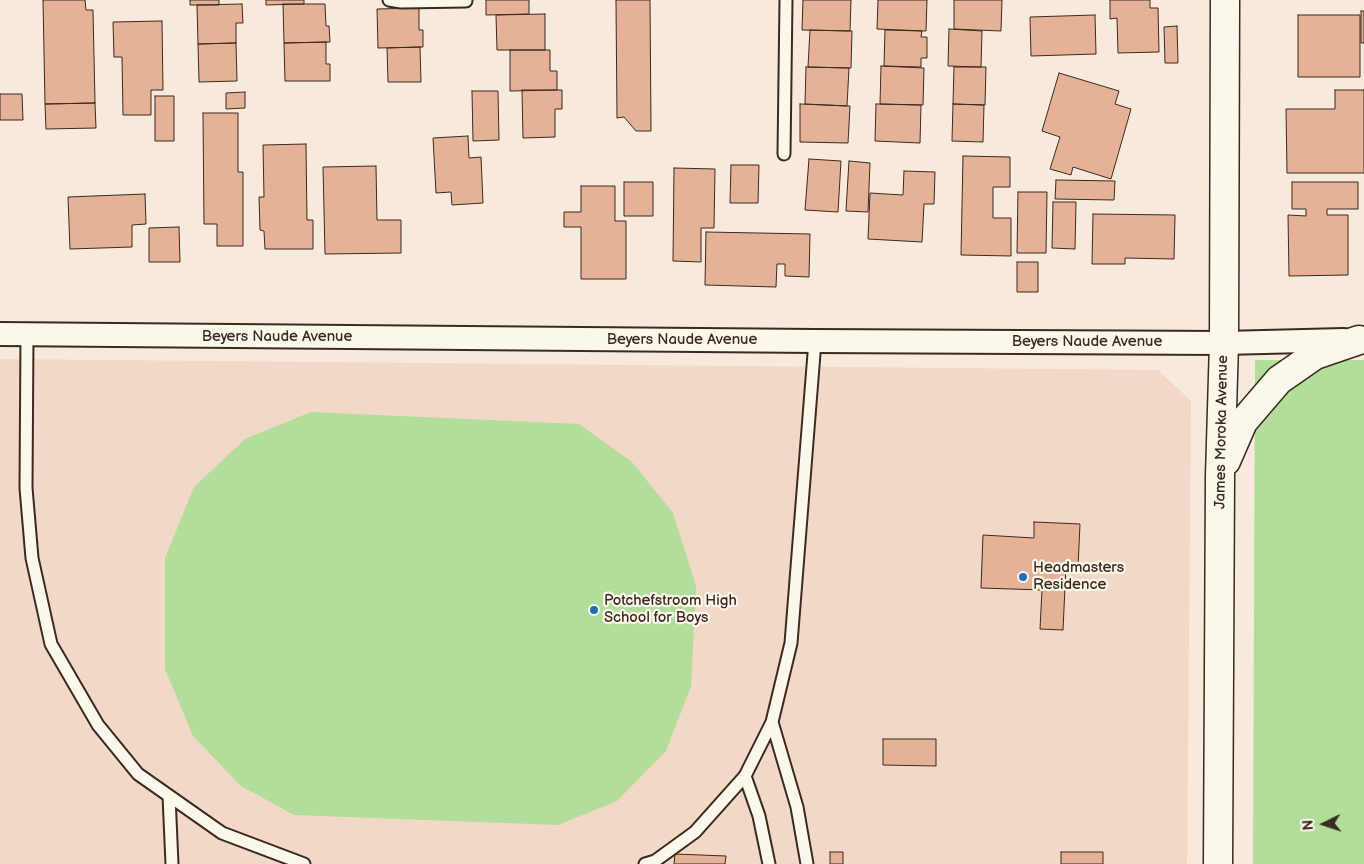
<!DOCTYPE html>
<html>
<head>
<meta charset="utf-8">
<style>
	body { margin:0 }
	#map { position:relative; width:1364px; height:864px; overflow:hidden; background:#f7e9db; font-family:"Balsamiq Sans",sans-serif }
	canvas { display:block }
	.north { position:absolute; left:1299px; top:799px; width:50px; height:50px; -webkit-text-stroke:4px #fbf7ec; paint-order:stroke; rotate:266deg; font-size:14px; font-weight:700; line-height:20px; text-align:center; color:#3b2a1e }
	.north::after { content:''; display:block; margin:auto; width:18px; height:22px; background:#3b2a1e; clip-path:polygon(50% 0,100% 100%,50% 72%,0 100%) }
</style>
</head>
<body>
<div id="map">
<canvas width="1364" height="864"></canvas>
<div class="north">N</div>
</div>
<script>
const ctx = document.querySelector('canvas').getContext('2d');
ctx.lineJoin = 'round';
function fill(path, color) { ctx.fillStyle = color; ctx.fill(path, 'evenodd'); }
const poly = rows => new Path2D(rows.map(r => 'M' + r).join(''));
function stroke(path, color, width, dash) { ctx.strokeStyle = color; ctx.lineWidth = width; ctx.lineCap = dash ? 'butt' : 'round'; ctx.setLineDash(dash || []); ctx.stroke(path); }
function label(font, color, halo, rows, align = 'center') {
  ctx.font = font + ' "Balsamiq Sans",sans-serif'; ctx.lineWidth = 4.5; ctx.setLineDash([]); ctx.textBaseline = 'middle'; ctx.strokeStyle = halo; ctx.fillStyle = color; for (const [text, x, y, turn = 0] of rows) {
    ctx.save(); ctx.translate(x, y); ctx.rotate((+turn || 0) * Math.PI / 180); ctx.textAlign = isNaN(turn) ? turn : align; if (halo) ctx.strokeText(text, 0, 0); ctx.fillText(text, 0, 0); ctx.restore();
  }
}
fill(poly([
	[0,359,1158,370,1191,401,1187,864,0,864]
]), '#f2d8c7');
fill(poly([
	[1255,360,1364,360,1364,864,1253,864],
	[311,412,579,424,632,462,673,513,696,586,691,686,666,751,617,801,558,825,294,815,241,786,193,736,165,669,165,558,194,487,245,439]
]), '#b3dd9a');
const building = poly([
	[43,0,85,0,86,10,93,10,95,103,45,104,43,0],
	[190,0,219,0,219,5,190,5,190,0],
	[266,0,304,0,304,4,266,5,266,0],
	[486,0,529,0,529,14,486,15,486,0],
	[616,0,650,0,651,131,636,131,624,117,617,118,616,0],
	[803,0,851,0,850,31,802,30,803,0],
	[878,0,927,0,926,31,877,29,878,0],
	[954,0,1002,0,1001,31,954,29,954,0],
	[1110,0,1150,0,1150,8,1158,8,1159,52,1118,53,1117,18,1110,19,1110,0],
	[242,4,243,23,236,23,236,43,198,44,197,5,242,4],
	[283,4,325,4,326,26,329,26,330,42,284,43,283,4],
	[419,8,419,30,423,30,423,47,378,48,377,9,419,8],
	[1361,11,1364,11,1364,43,1361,43,1361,11],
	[545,14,545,50,497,50,496,15,545,14],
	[1095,15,1096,54,1031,56,1030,17,1095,15],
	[1298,15,1360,15,1360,77,1298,77,1298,15],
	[162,21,163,90,151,90,151,115,123,115,122,57,114,57,113,22,162,21],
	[1177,26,1178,63,1165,63,1164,27,1177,26],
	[949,29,982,31,981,67,948,66,949,29],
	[810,30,852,31,851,68,808,67,810,30],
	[885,30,922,31,921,37,927,37,927,58,921,58,921,67,884,66,885,30],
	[326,42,326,64,330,64,330,81,285,81,284,43,326,42],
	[236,43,237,81,199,82,198,44,236,43],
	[420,47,421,82,388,82,387,48,420,47],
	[510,50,550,50,550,71,557,71,557,90,510,91,510,50],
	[881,66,924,68,923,105,880,104,881,66],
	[806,67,849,68,847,106,805,104,806,67],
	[954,67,986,67,985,105,953,104,954,67],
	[1059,73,1119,91,1115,104,1131,109,1111,179,1073,167,1071,175,1050,169,1060,137,1042,131,1059,73],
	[522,90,562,90,562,109,555,109,555,137,523,138,522,90],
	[1335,90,1364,90,1364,173,1287,173,1286,109,1335,109,1335,90],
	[472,91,498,91,499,140,473,141,472,91],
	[245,92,245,108,226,109,226,93,245,92],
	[0,94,22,94,23,120,0,120,0,94],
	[155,96,174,96,174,141,155,141,155,96],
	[95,103,96,128,46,129,45,104,95,103],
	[800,104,850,106,848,143,800,142,800,104],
	[876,104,921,105,920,143,875,141,876,104],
	[953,104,984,105,983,142,952,141,953,104],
	[203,113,238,113,238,172,243,172,243,246,217,246,217,224,204,224,203,113],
	[468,136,469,158,481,157,483,203,452,205,451,192,436,193,433,138,468,136],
	[306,144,307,220,313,220,313,249,265,249,264,231,260,230,259,197,264,197,263,145,306,144],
	[963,156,1010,157,1010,187,993,187,993,218,1011,218,1011,256,961,255,963,156],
	[809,159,841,161,838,212,805,210,809,159],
	[849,161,870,163,868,212,846,211,849,161],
	[731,165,759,165,758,203,730,203,731,165],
	[376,166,377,220,401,220,401,253,325,254,323,167,376,166],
	[674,168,715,169,714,228,701,228,701,262,673,261,674,168],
	[904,171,935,172,934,204,924,204,922,242,868,239,870,193,903,195,904,171],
	[1056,180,1115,181,1114,200,1055,199,1056,180],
	[624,182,653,182,653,216,624,216,624,182],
	[1292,182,1358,182,1358,209,1327,209,1327,215,1348,215,1348,275,1289,276,1288,215,1306,216,1306,209,1292,209,1292,182],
	[581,186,615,186,615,221,626,221,626,279,581,279,581,227,564,227,564,212,581,212,581,186],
	[1018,192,1047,192,1046,253,1017,253,1018,192],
	[145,194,146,224,132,225,132,247,70,249,68,197,145,194],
	[1053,202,1076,202,1075,249,1052,248,1053,202],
	[1093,214,1175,215,1174,259,1125,258,1125,264,1092,264,1093,214],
	[179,227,180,262,149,262,149,228,179,227],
	[706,232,810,234,809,277,785,276,785,264,777,264,776,287,705,285,706,232],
	[1017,262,1038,262,1038,292,1017,292,1017,262],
	[1034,522,1080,524,1078,567,1066,566,1063,630,1040,629,1042,590,981,588,983,535,1034,538,1034,522],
	[883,739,936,739,936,766,883,765,883,739],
	[830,852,843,852,843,864,830,864,830,852],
	[1061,852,1103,852,1103,864,1061,864,1061,852],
	[675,854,726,856,725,864,674,864,675,854]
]);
fill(building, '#e5b298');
stroke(building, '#3b2a1e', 1);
const service = poly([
	[389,0,401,2,466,1],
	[784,154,786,0],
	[27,335,26,488,32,558,51,644,98,725,138,774,222,833,304,864],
	[772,722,797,807,807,864],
	[745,776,759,816,769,864],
	[169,796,172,864],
	[645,864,655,861,695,832,745,776,772,722,791,643,815,341]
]);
const minor = poly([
	[0,334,815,341,1224,343,1344,340]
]);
const tertiary = poly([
	[1226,461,1243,422,1279,380,1315,355,1359,340],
	[1218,864,1220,476,1224,343,1225,0]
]);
stroke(service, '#3b2a1e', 15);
stroke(minor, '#3b2a1e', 26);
stroke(tertiary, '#3b2a1e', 31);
stroke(service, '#fbf7ec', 11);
stroke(minor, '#fbf7ec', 22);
stroke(tertiary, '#fbf7ec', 28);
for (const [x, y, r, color] of [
	[1023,577,5,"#1f6fb2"],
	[594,610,5,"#1f6fb2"]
]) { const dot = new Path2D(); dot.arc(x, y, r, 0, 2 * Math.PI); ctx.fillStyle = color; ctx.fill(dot); stroke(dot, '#fbf7ec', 2); }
label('15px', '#3b2a1e', '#fbf7ec', [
	["Beyers Naude Avenue",277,337],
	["Beyers Naude Avenue",682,340],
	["Beyers Naude Avenue",1087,342],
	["James Moroka Avenue",1222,432,-89]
]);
label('15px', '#3b2a1e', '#fbf7ec', [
	["Headmasters",1033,568],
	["Residence",1033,585],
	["Potchefstroom High",604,601],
	["School for Boys",604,618]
], 'left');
</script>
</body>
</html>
